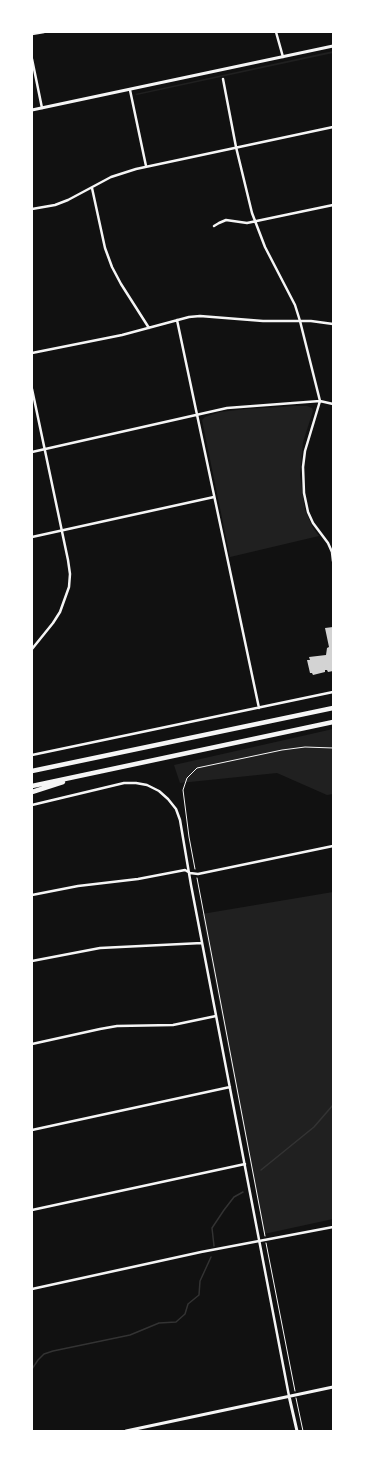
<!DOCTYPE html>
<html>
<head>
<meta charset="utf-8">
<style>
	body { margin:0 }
	#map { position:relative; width:365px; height:1463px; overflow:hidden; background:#111; font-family:Overpass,sans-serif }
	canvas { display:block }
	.frame { position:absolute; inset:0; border:33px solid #fff; pointer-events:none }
</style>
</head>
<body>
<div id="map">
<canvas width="365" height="1463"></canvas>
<div class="frame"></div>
</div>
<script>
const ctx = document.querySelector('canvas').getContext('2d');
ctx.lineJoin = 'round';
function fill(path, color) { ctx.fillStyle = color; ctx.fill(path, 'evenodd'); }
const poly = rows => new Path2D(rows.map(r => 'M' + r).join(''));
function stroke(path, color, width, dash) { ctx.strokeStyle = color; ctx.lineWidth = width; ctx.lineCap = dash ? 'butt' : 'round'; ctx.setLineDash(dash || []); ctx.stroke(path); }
fill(poly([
	[333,51,333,53,137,95,135,94],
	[293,406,307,406,312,408,313,411,303,442,300,475,305,510,313,528,319,536,230,557,202,420,205,417,220,412,246,409,282,407],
	[333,729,333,794,327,795,277,773,180,783,174,765],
	[333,892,333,1219,264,1234,202,914]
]), '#202020');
stroke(poly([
	[261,1170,314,1127,333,1105],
	[214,1246,212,1228,224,1210,234,1197,243,1192],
	[32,1369,38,1360,44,1354,53,1351,130,1335,159,1323,176,1322,185,1314,188,1304,199,1295,200,1281,211,1257]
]), '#333', 1.5);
fill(poly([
	[333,627,333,671,328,672,327,670,325,670,325,672,313,675,312,673,310,673,307,660,310,660,309,657,326,655,327,648,329,647,325,628]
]), '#d3d3d3');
stroke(poly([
	[195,869,189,837,183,790,187,778,197,768,282,750,305,747,333,748],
	[197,878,265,1236],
	[266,1243,295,1391],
	[296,1398,303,1431]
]), '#f5f5f5', 1);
stroke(poly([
	[276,32,283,57],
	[32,34,44,32],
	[32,59,42,108],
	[223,79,236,147,252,213,265,247,295,305,300,321,320,401,305,451,303,467,304,493,308,512,313,523,328,543,332,552,333,561],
	[130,90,146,166],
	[92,188,105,248,112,267,121,284,149,328],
	[32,209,55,205,68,200,111,177,136,169,333,127],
	[214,226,219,223,226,220,247,223,333,205],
	[177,320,259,708],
	[32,353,122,335,189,317,200,316,263,321,311,321,333,324],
	[32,389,68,560,70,574,69,587,60,612,53,623,32,649],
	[32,452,227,408,320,401,333,404],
	[32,537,214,497],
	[32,755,333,692],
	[32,805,124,783,136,783,147,785,159,791,168,799,176,809,180,820,191,885,289,1396],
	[32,895,78,886,138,879,185,870,190,873,198,874,333,846],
	[32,961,100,948,202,943],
	[32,1044,100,1029,117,1026,173,1025,216,1016],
	[32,1130,230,1087],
	[32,1210,245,1164],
	[32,1289,201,1252,333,1227]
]), '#f5f5f5', 2.5);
stroke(poly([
	[32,110,333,46],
	[289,1396,297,1431],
	[126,1431,333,1387]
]), '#f5f5f5', 3);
stroke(poly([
	[32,771,333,708],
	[32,786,333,722],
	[32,792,63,782]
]), '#f5f5f5', 4.5);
</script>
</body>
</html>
